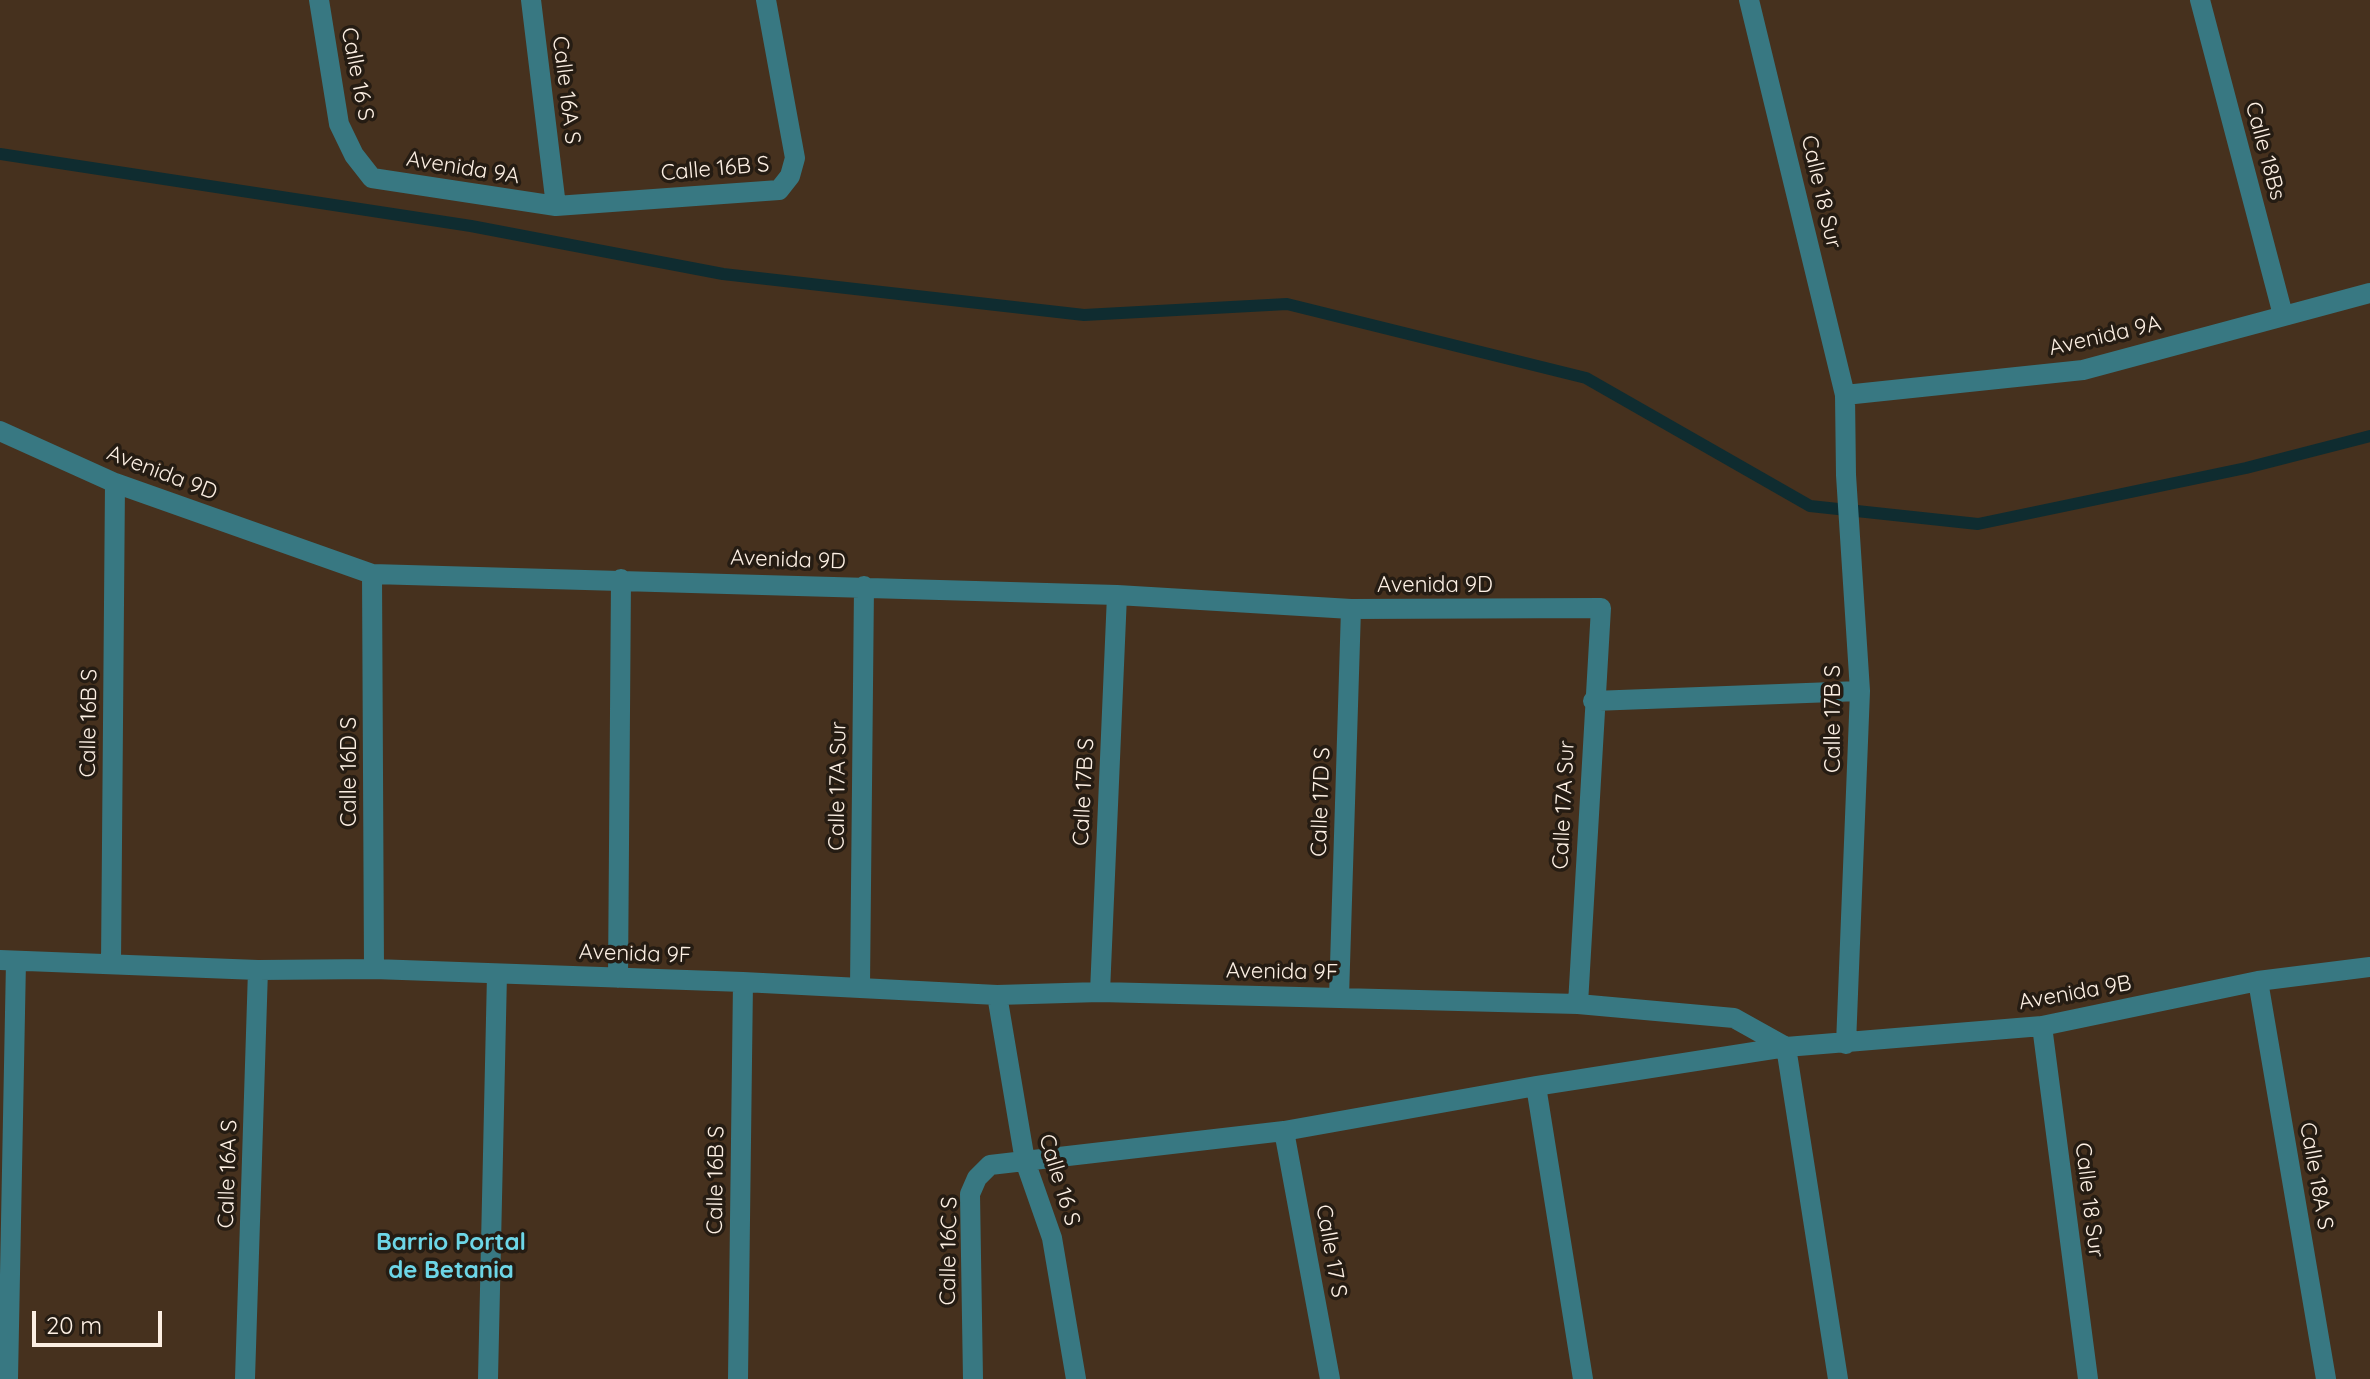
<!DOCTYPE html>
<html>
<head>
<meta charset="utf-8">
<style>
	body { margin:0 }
	#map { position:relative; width:2370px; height:1379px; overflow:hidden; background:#46311e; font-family:Quicksand,sans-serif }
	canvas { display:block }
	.scale { position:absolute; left:32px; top:1311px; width:130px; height:36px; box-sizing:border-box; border:4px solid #fcefe3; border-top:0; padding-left:10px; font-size:24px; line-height:28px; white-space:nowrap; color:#fcefe3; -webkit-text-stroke:6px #251c13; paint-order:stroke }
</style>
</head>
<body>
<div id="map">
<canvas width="2370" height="1379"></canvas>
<div class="scale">20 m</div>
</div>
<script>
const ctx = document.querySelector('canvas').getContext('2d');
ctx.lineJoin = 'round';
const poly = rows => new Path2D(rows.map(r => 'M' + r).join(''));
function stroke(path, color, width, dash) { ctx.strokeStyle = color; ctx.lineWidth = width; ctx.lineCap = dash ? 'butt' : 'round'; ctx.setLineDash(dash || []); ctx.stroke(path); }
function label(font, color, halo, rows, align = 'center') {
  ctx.font = font + ' Quicksand,sans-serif'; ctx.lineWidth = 7; ctx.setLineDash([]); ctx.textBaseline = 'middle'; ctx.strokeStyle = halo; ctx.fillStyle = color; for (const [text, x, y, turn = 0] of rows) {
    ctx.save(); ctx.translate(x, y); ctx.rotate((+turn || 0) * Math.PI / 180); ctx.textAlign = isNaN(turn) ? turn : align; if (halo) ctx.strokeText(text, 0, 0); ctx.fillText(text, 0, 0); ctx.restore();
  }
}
stroke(poly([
	[0,154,471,226,723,274,1084,315,1287,304,1586,378,1810,506,1978,524,2246,468,2370,436]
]), '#0f2c30', 12);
stroke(poly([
	[319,0,339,124,354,155,372,178,556,206,531,0],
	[1749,0,1845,395,1846,475,1860,691,1846,1044],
	[2200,0,2283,315],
	[556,206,779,190,790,176,795,158,766,0],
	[1845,395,2083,370,2370,293],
	[0,431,115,483,372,574,1117,595,1351,609,1601,608,1578,1004],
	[372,574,374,969],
	[1593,701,1860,691],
	[0,960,258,970,374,969,743,982,997,995,1100,992,1578,1004,1734,1018,1786,1047],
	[111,963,115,483],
	[618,978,621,579],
	[2258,981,2326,1379],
	[860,986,864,586],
	[1100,992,1117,595],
	[997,995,1025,1161,1052,1238,1076,1379],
	[1339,997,1351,609],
	[2042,1026,2088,1379],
	[1786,1047,1838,1379],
	[1536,1086,1583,1379],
	[1284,1131,1330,1379],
	[8,1379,16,961],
	[245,1379,258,970],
	[488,1379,497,974],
	[738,1379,743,982],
	[973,1379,970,1194,977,1178,990,1165,1284,1131,1536,1086,1786,1047,2042,1026,2258,981,2370,967]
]), '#387882', 20);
label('22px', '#fcefe3', '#251c13', [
	["Calle 16 S",357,74,79],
	["Calle 16A S",566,90,83],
	["Calle 18Bs",2265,151,75],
	["Avenida 9A",463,168,9],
	["Calle 16B S",715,169,-5],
	["Calle 18 Sur",1821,192,77],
	["Avenida 9A",2105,336,-13],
	["Avenida 9D",162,473,21],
	["Avenida 9D",788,560,2],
	["Avenida 9D",1435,585],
	["Calle 17B S",1833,719,-90],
	["Calle 16B S",89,723,-89],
	["Calle 16D S",349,772,-90],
	["Calle 17A Sur",838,786,-89],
	["Calle 17B S",1084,792,-87],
	["Calle 17D S",1321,802,-88],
	["Calle 17A Sur",1564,805,-87],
	["Avenida 9F",635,954,2],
	["Avenida 9F",1282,972,1],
	["Avenida 9B",2075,993,-10],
	["Calle 16A S",228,1174,-88],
	["Calle 18A S",2316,1176,80],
	["Calle 16B S",716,1180,-89],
	["Calle 16 S",1059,1180,73],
	["Calle 18 Sur",2089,1200,83],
	["Calle 16C S",949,1251,-89],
	["Calle 17 S",1331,1251,80]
]);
label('bold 24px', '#6dd6e7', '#251c13', [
	["Barrio Portal",451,1243],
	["de Betania",451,1271]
]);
</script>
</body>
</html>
